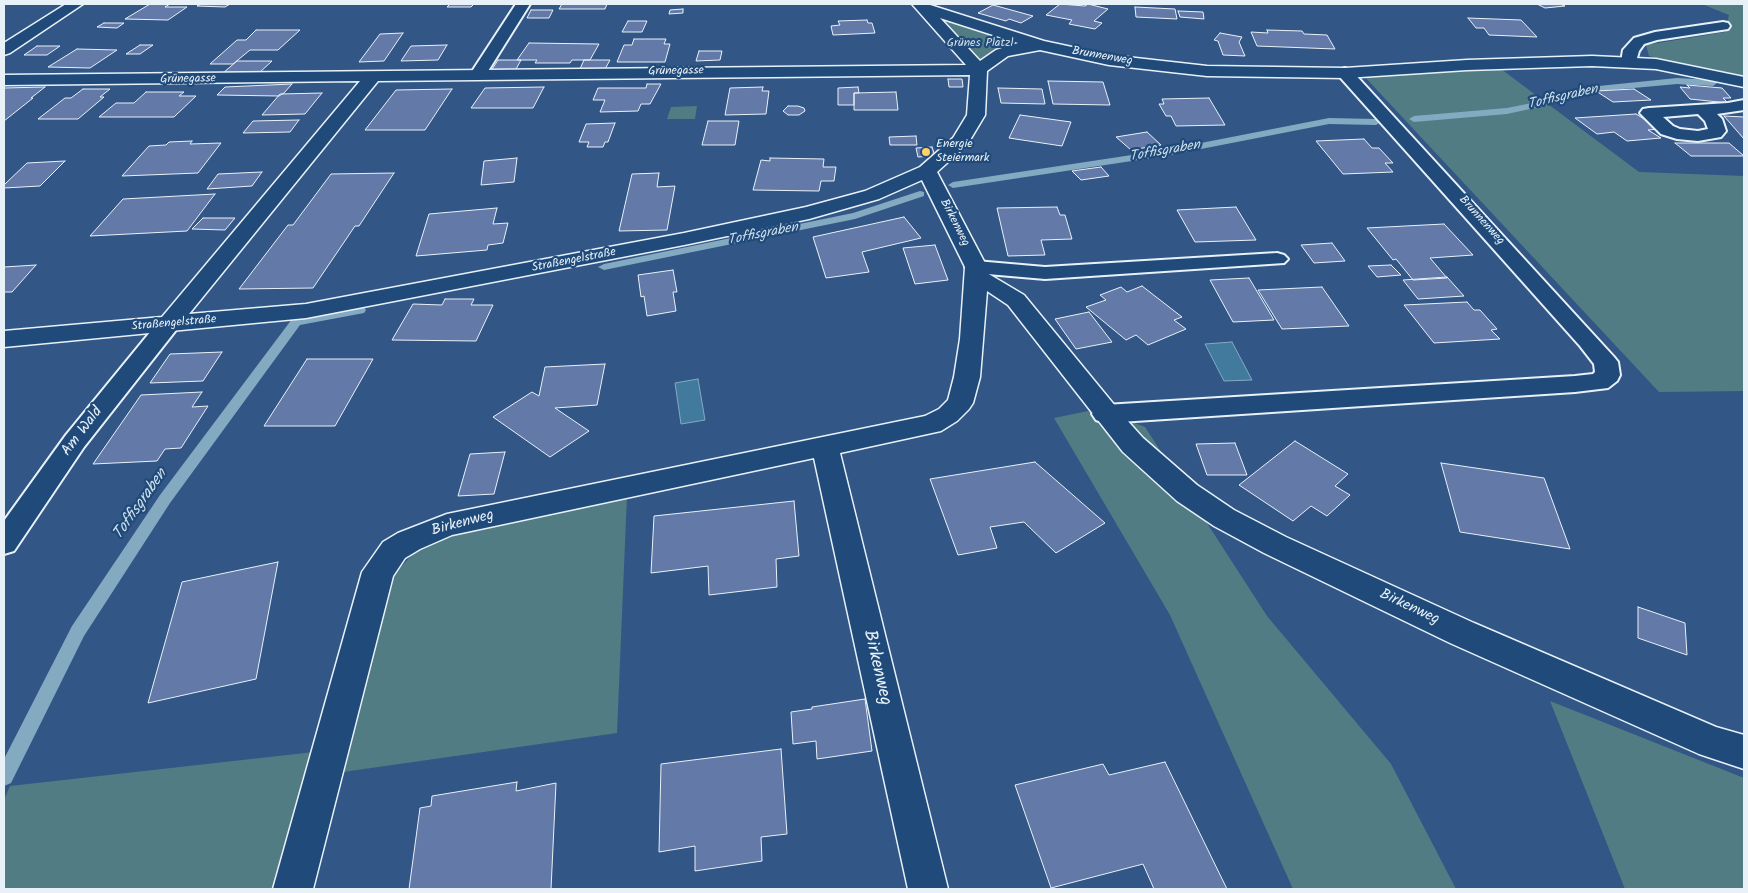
<!DOCTYPE html>
<html>
<head>
<meta charset="utf-8">
<style>
	body { margin:0 }
	#map { position:relative; width:1748px; height:893px; overflow:hidden; background:#325787; font-family:Kalam,sans-serif }
	canvas { display:block }
	.frame { position:absolute; inset:0; border:5px solid #e8f1f8; pointer-events:none }
</style>
</head>
<body>
<div id="map">
<canvas width="1748" height="893"></canvas>
<div class="frame"></div>
</div>
<script>
const ctx = document.querySelector('canvas').getContext('2d');
ctx.lineJoin = 'round';
function fill(path, color) { ctx.fillStyle = color; ctx.fill(path, 'evenodd'); }
const poly = rows => new Path2D(rows.map(r => 'M' + r).join(''));
function stroke(path, color, width, dash) { ctx.strokeStyle = color; ctx.lineWidth = width; ctx.lineCap = dash ? 'butt' : 'round'; ctx.setLineDash(dash || []); ctx.stroke(path); }
function label(font, color, halo, rows, align = 'center') {
  ctx.font = font + ' Kalam,sans-serif'; ctx.lineWidth = 4.5; ctx.setLineDash([]); ctx.textBaseline = 'middle'; ctx.strokeStyle = halo; ctx.fillStyle = color; for (const [text, x, y, turn = 0] of rows) {
    ctx.save(); ctx.translate(x, y); ctx.rotate((+turn || 0) * Math.PI / 180); ctx.textAlign = isNaN(turn) ? turn : align; if (halo) ctx.strokeText(text, 0, 0); ctx.fillText(text, 0, 0); ctx.restore();
  }
}
fill(poly([
	[1702,4,1744,4,1744,80,1649,56,1646,45,1725,32,1729,15],
	[924,8,1023,39,1018,48,979,70],
	[1501,69,1639,172,1744,176,1744,391,1659,392,1363,75],
	[697,106,695,119,667,119,671,107],
	[1098,409,1145,427,1267,616,1391,764,1456,889,1293,889,1170,615,1054,418],
	[627,495,617,733,343,772,383,593,397,571,413,554,445,536],
	[1550,701,1744,778,1744,889,1625,889],
	[314,752,276,889,4,889,4,800,10,786]
]), '#527c83');
const water = poly([
	[1232,342,1252,380,1224,381,1205,344,1232,342],
	[698,379,705,420,681,424,675,383,698,379]
]);
fill(water, '#427a9e');
stroke(water, '#84aac2', 1);
fill(poly([
	[1677,78,1713,80,1717,83,1713,86,1677,84,1590,92,1557,103,1507,114,1414,122,1409,119,1414,116,1507,108,1552,99,1589,87,1677,78],
	[1329,118,1376,119,1381,122,1376,125,1329,124,1165,156,953,188,948,185,953,182,1165,150,1329,118],
	[920,191,924,192,924,196,855,219,604,270,598,267,604,264,853,213,920,191],
	[360,306,364,307,366,310,364,313,300,325,170,503,84,636,11,783,4,786,4,759,72,626,160,495,292,319,360,306]
]), '#84aac2');
const building = poly([
	[150,4,170,4,165,7,187,7,168,20,125,19,150,4],
	[201,4,230,4,225,7,197,6,201,4],
	[450,4,474,4,471,7,447,7,450,4],
	[562,4,607,4,605,9,559,9,562,4],
	[1060,4,1085,6,1088,4,1108,9,1094,21,1102,23,1095,29,1069,24,1072,20,1046,15,1060,4],
	[1537,4,1560,4,1565,6,1545,8,1537,4],
	[993,5,1033,16,1021,23,1009,19,1006,21,978,13,993,5],
	[1135,7,1175,9,1177,19,1136,17,1135,7],
	[683,9,683,13,669,14,670,10,683,9],
	[531,10,553,10,549,18,527,18,531,10],
	[1178,11,1203,12,1204,19,1180,17,1178,11],
	[1468,18,1521,20,1537,37,1489,35,1484,28,1476,28,1468,18],
	[867,20,868,23,872,23,875,33,833,35,831,26,840,25,838,21,867,20],
	[628,21,647,21,642,32,622,32,628,21],
	[104,23,124,23,117,28,97,27,104,23],
	[256,30,300,30,278,50,250,50,233,64,210,64,237,40,246,40,256,30],
	[1267,30,1302,31,1304,34,1327,35,1335,49,1257,46,1251,32,1268,33,1267,30],
	[403,33,384,61,359,62,380,34,403,33],
	[1220,33,1242,37,1239,42,1245,56,1223,55,1218,41,1214,40,1220,33],
	[634,39,666,39,664,44,670,44,665,62,617,62,624,45,632,45,634,39],
	[529,43,599,44,590,60,572,60,570,63,535,63,537,60,517,60,529,43],
	[140,45,153,45,140,54,126,54,140,45],
	[447,45,438,60,401,61,411,46,447,45],
	[37,46,60,46,47,55,24,55,37,46],
	[77,49,117,50,90,68,48,67,77,49],
	[699,51,722,51,720,60,696,61,699,51],
	[498,60,521,60,515,71,491,71,498,60],
	[584,60,610,60,604,71,579,71,584,60],
	[237,61,272,61,259,73,223,73,237,61],
	[948,79,962,79,963,87,949,87,948,79],
	[1048,81,1103,82,1110,105,1053,104,1048,81],
	[292,84,284,93,279,96,217,95,225,87,292,84],
	[647,84,661,84,650,104,641,104,638,111,600,112,605,100,593,100,598,88,646,88,647,84],
	[1687,85,1722,88,1731,98,1723,98,1728,103,1690,99,1680,87,1690,88,1687,85],
	[45,87,31,98,33,98,4,121,4,88,45,87],
	[544,87,533,108,471,108,485,88,544,87],
	[763,87,762,91,769,91,766,114,725,115,730,88,763,87],
	[858,87,859,93,854,93,854,105,838,105,838,88,858,87],
	[998,88,1042,89,1045,104,1001,103,998,88],
	[83,89,110,89,100,97,104,97,78,119,38,119,65,98,71,98,83,89],
	[452,89,425,130,365,130,396,90,452,89],
	[1634,89,1651,100,1613,102,1596,91,1634,89],
	[146,92,184,92,179,96,196,96,174,117,99,117,116,103,134,103,146,92],
	[896,92,898,110,854,110,854,93,896,92],
	[322,93,305,114,262,115,280,94,322,93],
	[1209,98,1225,125,1176,126,1171,116,1166,116,1159,104,1164,104,1162,99,1209,98],
	[788,106,798,106,804,108,805,111,799,115,788,115,783,111,788,106],
	[1636,114,1660,129,1648,130,1661,138,1627,141,1614,132,1597,134,1575,118,1636,114],
	[1020,115,1071,122,1062,146,1009,138,1020,115],
	[1724,116,1744,117,1744,139,1724,116],
	[299,120,290,132,243,133,253,121,299,120],
	[708,121,739,121,735,145,702,145,708,121],
	[615,123,608,142,605,142,603,147,587,147,589,142,579,142,586,124,615,123],
	[1147,132,1161,145,1131,150,1116,137,1147,132],
	[916,136,917,145,890,145,889,137,916,136],
	[1364,139,1372,148,1379,148,1393,163,1385,163,1393,172,1343,174,1316,141,1364,139],
	[192,141,190,144,221,143,198,173,122,176,149,146,166,145,169,142,192,141],
	[1675,143,1729,143,1744,156,1691,156,1675,143],
	[932,147,935,156,918,157,916,148,932,147],
	[517,158,514,182,481,185,484,161,517,158],
	[770,158,824,159,823,167,836,167,834,181,821,181,819,191,753,190,761,160,770,161,770,158],
	[65,161,40,186,4,188,4,185,27,163,65,161],
	[1101,167,1109,176,1081,180,1072,171,1101,167],
	[262,172,252,186,207,189,218,174,262,172],
	[394,173,359,226,355,226,313,288,239,289,288,225,293,225,331,174,394,173],
	[659,173,657,187,675,186,667,230,619,231,632,174,659,173],
	[215,194,187,231,90,236,123,199,215,194],
	[1057,207,1060,215,1065,215,1072,239,1041,240,1045,255,1008,256,997,208,1057,207],
	[1236,207,1256,240,1195,242,1177,210,1236,207],
	[497,208,493,224,508,223,503,243,488,245,487,250,416,256,429,214,497,208],
	[904,217,921,238,862,252,869,272,826,278,813,237,904,217],
	[203,218,235,218,225,230,192,229,203,218],
	[1444,224,1473,255,1430,258,1447,278,1413,280,1396,259,1393,260,1367,228,1444,224],
	[1332,243,1345,261,1314,263,1301,245,1332,243],
	[935,245,948,280,915,284,903,248,935,245],
	[36,265,12,292,4,292,4,267,36,265],
	[1391,265,1401,275,1377,277,1368,266,1391,265],
	[673,270,677,292,673,292,676,311,647,316,644,296,641,297,638,275,673,270],
	[1447,277,1464,296,1418,299,1403,280,1447,277],
	[1249,278,1274,320,1233,322,1210,280,1249,278],
	[1142,286,1182,317,1174,320,1186,329,1148,345,1136,335,1126,340,1086,307,1106,300,1100,295,1121,287,1127,292,1142,286],
	[1322,287,1349,326,1282,329,1258,290,1322,287],
	[445,299,474,299,471,305,493,305,476,341,392,340,413,304,442,305,445,299],
	[1467,302,1474,310,1480,310,1497,329,1491,330,1500,339,1434,343,1404,305,1467,302],
	[1089,312,1112,342,1076,349,1055,319,1089,312],
	[222,352,203,381,150,383,170,354,222,352],
	[307,359,373,359,335,426,264,426,307,359],
	[605,364,597,405,555,408,589,431,550,457,493,417,532,392,539,396,545,367,605,364],
	[202,392,192,407,208,406,181,448,165,449,157,461,93,464,141,395,202,392],
	[1295,441,1348,474,1335,486,1350,495,1327,516,1311,506,1293,521,1239,485,1295,441],
	[1235,443,1247,475,1207,475,1196,444,1235,443],
	[505,452,494,494,458,496,470,454,505,452],
	[1035,462,1105,523,1056,553,1024,522,990,527,997,548,958,555,930,479,1035,462],
	[1441,463,1544,478,1570,549,1460,532,1441,463],
	[794,501,799,556,776,559,777,587,709,595,708,566,651,573,654,516,794,501],
	[278,562,256,679,148,703,182,582,278,562],
	[1638,607,1685,623,1687,655,1638,638,1638,607],
	[865,699,872,751,817,759,816,741,793,744,791,712,812,709,812,707,865,699],
	[781,749,787,834,761,837,762,861,695,871,695,846,659,852,661,764,781,749],
	[1165,762,1227,889,1154,889,1143,864,1051,888,1015,785,1103,764,1109,775,1165,762],
	[517,782,516,791,556,783,551,889,409,889,420,808,431,806,432,796,517,782]
]);
fill(building, '#6379a7');
stroke(building, '#e8f1f8', 1);
const lane = poly([
	[516,4,530,4,483,79,471,79,469,76,516,4],
	[1723,22,1728,23,1730,26,1728,29,1657,40,1644,44,1639,51,1635,65,1623,65,1621,62,1623,50,1634,38,1655,32,1723,22],
	[1345,68,1351,70,1614,357,1618,362,1620,375,1617,381,1608,388,1575,392,1105,423,1096,420,1092,414,1096,408,1105,405,1575,376,1593,374,1595,372,1594,364,1580,346,1339,76,1337,73,1339,70,1345,68],
	[1744,100,1744,110,1717,114,1722,119,1726,131,1721,137,1698,141,1677,139,1661,134,1640,113,1643,109,1649,108,1728,103,1744,100],
	[1698,114,1705,121,1708,129,1698,131,1680,129,1673,126,1663,117,1698,114],
	[1277,253,1284,255,1288,259,1284,263,1045,279,976,273,968,272,965,267,968,262,976,261,1045,267,1277,253],
	[168,318,176,320,179,325,176,330,84,447,14,551,4,554,4,521,66,435,160,320,168,318]
]);
const street = poly([
	[912,4,927,4,1044,41,1109,55,1207,66,1345,68,1467,60,1592,56,1656,59,1744,77,1744,87,1656,69,1592,66,1467,70,1345,78,1207,76,1109,65,1040,50,1008,56,987,71,985,115,967,145,937,172,987,267,987,273,1024,295,1125,418,1143,438,1197,485,1234,510,1286,537,1474,623,1716,727,1744,735,1744,769,1699,754,1450,643,1264,553,1214,526,1177,501,1123,452,1008,305,987,291,980,377,973,403,969,409,957,421,941,431,840,453,948,889,908,889,814,458,452,535,420,549,405,558,393,576,313,889,273,889,362,572,383,542,398,533,447,514,925,416,939,409,948,400,954,377,960,339,965,267,922,180,879,199,809,219,684,245,306,318,4,347,4,331,162,317,360,81,4,85,4,75,966,65,912,4],
	[940,18,1018,43,996,50,980,61,940,18],
	[970,75,967,115,953,138,920,167,865,191,806,207,684,233,306,304,189,314,378,81,970,75]
]);
const secondary = poly([
	[66,4,83,4,10,53,4,55,4,43,66,4]
]);
stroke(lane, '#e8f1f8', 4);
stroke(street, '#e8f1f8', 3);
stroke(secondary, '#e8f1f8', 3);
fill(lane, '#1f4a7a');
fill(street, '#1f4a7a');
fill(secondary, '#1f4a7a');
for (const [x, y, r, color] of [
	[926,152,5,"#ffd166"]
]) { const dot = new Path2D(); dot.arc(x, y, r, 0, 2 * Math.PI); ctx.fillStyle = color; ctx.fill(dot); stroke(dot, '#1f4a7a', 2); }
label('12px', '#d2dfe6', '#1f4a7a', [
	["Grünes Platzl",980,44]
]);
label('12px', '#e8f1f8', '#1f4a7a', [
	["Brunnenweg",1102,57,10],
	["Grünegasse",676,72,-1],
	["Grünegasse",188,80,-1],
	["Brunnenweg",1481,221,48],
	["Birkenweg",954,223,63],
	["Straßengelstraße",574,261,-11],
	["Straßengelstraße",174,324,-5]
]);
label('12px', '#e8f1f8', '#1f4a7a', [
	["Energie",936,145],
	["Steiermark",936,159]
], 'left');
label('italic 14px', '#cfdfea', '#1f4a7a', [
	["Toffisgraben",1563,98,-13],
	["Toffisgraben",1165,152,-10],
	["Toffisgraben",763,235,-11]
]);
label('15px', '#e8f1f8', '#1f4a7a', [
	["Am Wald",83,432,-53],
	["Birkenweg",463,524,-15],
	["Birkenweg",1409,608,25]
]);
label('italic 16px', '#cfdfea', '#1f4a7a', [
	["Toffisgraben",141,505,-55]
]);
label('18px', '#e8f1f8', '#1f4a7a', [
	["Birkenweg",876,668,77]
]);
</script>
</body>
</html>
